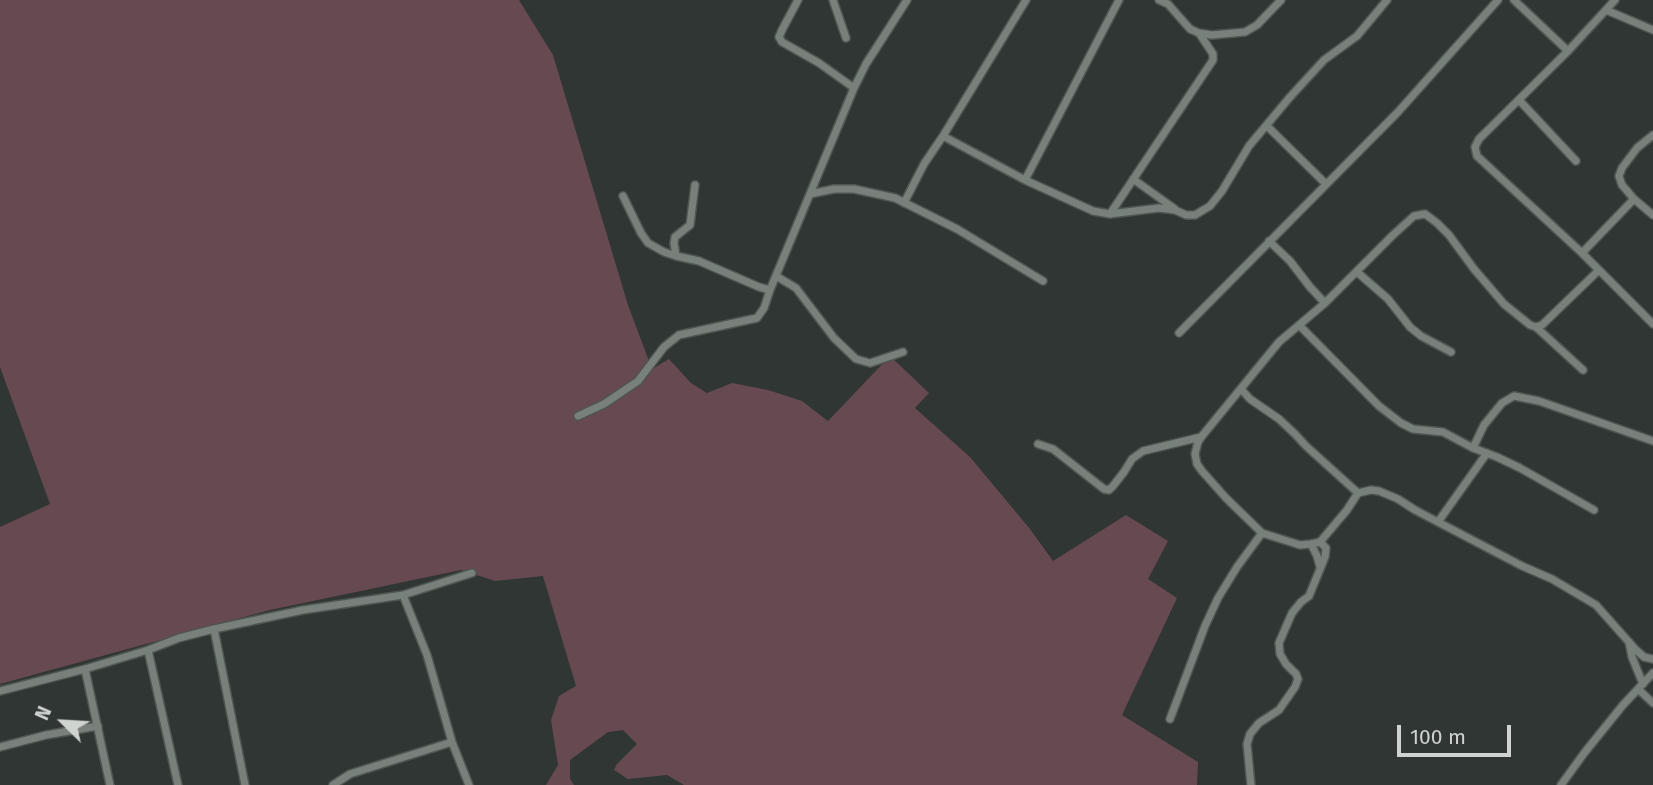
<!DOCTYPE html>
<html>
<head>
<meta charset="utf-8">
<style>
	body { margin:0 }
	#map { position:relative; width:1653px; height:785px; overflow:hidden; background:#2f3633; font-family:"Fira Sans",sans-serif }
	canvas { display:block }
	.north { position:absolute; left:28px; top:687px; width:70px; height:70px; -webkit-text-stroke:5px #2f3633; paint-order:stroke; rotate:294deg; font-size:19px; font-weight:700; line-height:28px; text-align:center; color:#cfd4d1 }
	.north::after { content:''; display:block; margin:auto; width:24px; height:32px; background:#cfd4d1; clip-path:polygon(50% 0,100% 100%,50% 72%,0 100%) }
	.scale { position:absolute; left:1397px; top:725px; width:114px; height:32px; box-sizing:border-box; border:4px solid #cfd4d1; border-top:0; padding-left:9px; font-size:21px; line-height:24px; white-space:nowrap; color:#cfd4d1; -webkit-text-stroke:5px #2f3633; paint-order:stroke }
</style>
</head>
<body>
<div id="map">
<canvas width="1653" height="785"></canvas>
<div class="north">N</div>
<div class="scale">100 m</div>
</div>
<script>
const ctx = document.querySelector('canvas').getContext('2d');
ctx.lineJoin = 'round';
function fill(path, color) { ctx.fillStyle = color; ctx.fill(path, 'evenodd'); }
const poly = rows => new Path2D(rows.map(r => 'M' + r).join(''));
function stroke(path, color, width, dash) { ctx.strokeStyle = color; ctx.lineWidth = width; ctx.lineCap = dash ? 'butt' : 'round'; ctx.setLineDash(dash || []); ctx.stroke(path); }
fill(poly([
	[0,0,519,0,553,55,628,305,652,369,669,359,691,383,707,393,732,383,768,390,802,401,828,421,890,356,929,393,915,408,970,457,1030,529,1053,561,1126,515,1168,541,1148,579,1177,598,1122,715,1198,762,1197,785,684,785,667,775,628,779,614,770,617,764,637,744,623,730,608,732,570,760,570,779,574,785,546,785,558,765,551,720,559,696,576,686,543,576,495,581,461,570,270,610,0,684,0,527,50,504,0,367]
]), '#674951');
const minor = poly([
	[798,0,782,30,779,37,782,42,819,63,854,88],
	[833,0,846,38],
	[1159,0,1168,4,1190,29,1199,33,1212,35,1245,32,1257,25,1281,0],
	[1514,0,1568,51],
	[1615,0,1568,51,1479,139,1475,147,1477,156,1582,253,1653,324],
	[1606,10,1653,30],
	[1519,100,1576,161],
	[1267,126,1326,184],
	[1653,135,1637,148,1622,168,1619,176,1622,185,1634,199,1653,215],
	[943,136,1025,180,1093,211,1110,214,1159,208,1175,210,1186,215,1195,215,1210,206,1222,191,1249,146,1290,97,1324,60,1357,36,1387,0],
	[1133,179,1175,209],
	[1025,180,1119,0],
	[695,185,690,225,675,237,674,243,676,256,699,261,759,287,770,290,854,88,866,64,907,0],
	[810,194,834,189,854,189,895,198,957,229,1043,281],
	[623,196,641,233,648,243,664,252,676,256],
	[904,203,924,164,943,136,1026,0],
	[1110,214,1213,60,1213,54,1199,33],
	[1269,241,1290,261,1310,287,1325,303],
	[1582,253,1634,199],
	[1598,271,1542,325,1536,327,1530,325,1504,304,1474,269,1449,235,1437,223,1425,214,1414,216,1393,235,1325,303,1279,342,1202,436,1198,442,1195,454,1197,464,1202,471,1226,498,1262,533,1300,545,1311,544,1320,542,1347,510,1358,493,1371,490,1379,491,1398,499,1415,510,1522,566,1552,579,1596,605,1636,650,1644,657,1653,659],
	[1357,272,1388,299,1410,327,1421,336,1451,352],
	[776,276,796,288,834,338,856,359,870,363,903,352],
	[1299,325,1379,406,1401,423,1413,429,1443,432,1473,448,1497,457,1520,468,1594,510],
	[1536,327,1583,370],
	[1179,333,1398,112,1498,0],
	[1241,389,1250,399,1279,419,1295,434,1306,446,1358,493],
	[578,416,604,404,638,381,664,347,679,335,757,318,764,308,770,290],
	[1038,444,1053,449,1104,489,1109,490,1113,486,1124,472,1132,459,1143,451,1201,437],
	[1473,448,1484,425,1502,403,1514,396,1539,401,1653,441],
	[1438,522,1487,453],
	[1311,544,1317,556,1320,567],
	[403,595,427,655,452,742,469,785],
	[214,629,245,785],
	[1629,642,1632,657,1643,684],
	[148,650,178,785],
	[85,669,110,785],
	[1638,689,1653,703],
	[0,691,85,669,148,650,179,638,214,629,303,610,403,595,472,573],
	[1170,719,1205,626,1218,598,1237,567,1262,533],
	[0,747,46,735,98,726],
	[333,785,350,774,452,742],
	[1251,785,1247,744,1250,734,1259,723,1279,710,1295,687,1298,679,1296,674,1286,664,1280,654,1279,643,1292,613,1301,602,1309,596,1325,557,1326,548,1320,542],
	[1561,785,1585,752,1623,705,1653,673]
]);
stroke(minor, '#4e5552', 10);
stroke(minor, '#78807c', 7);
</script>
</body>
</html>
